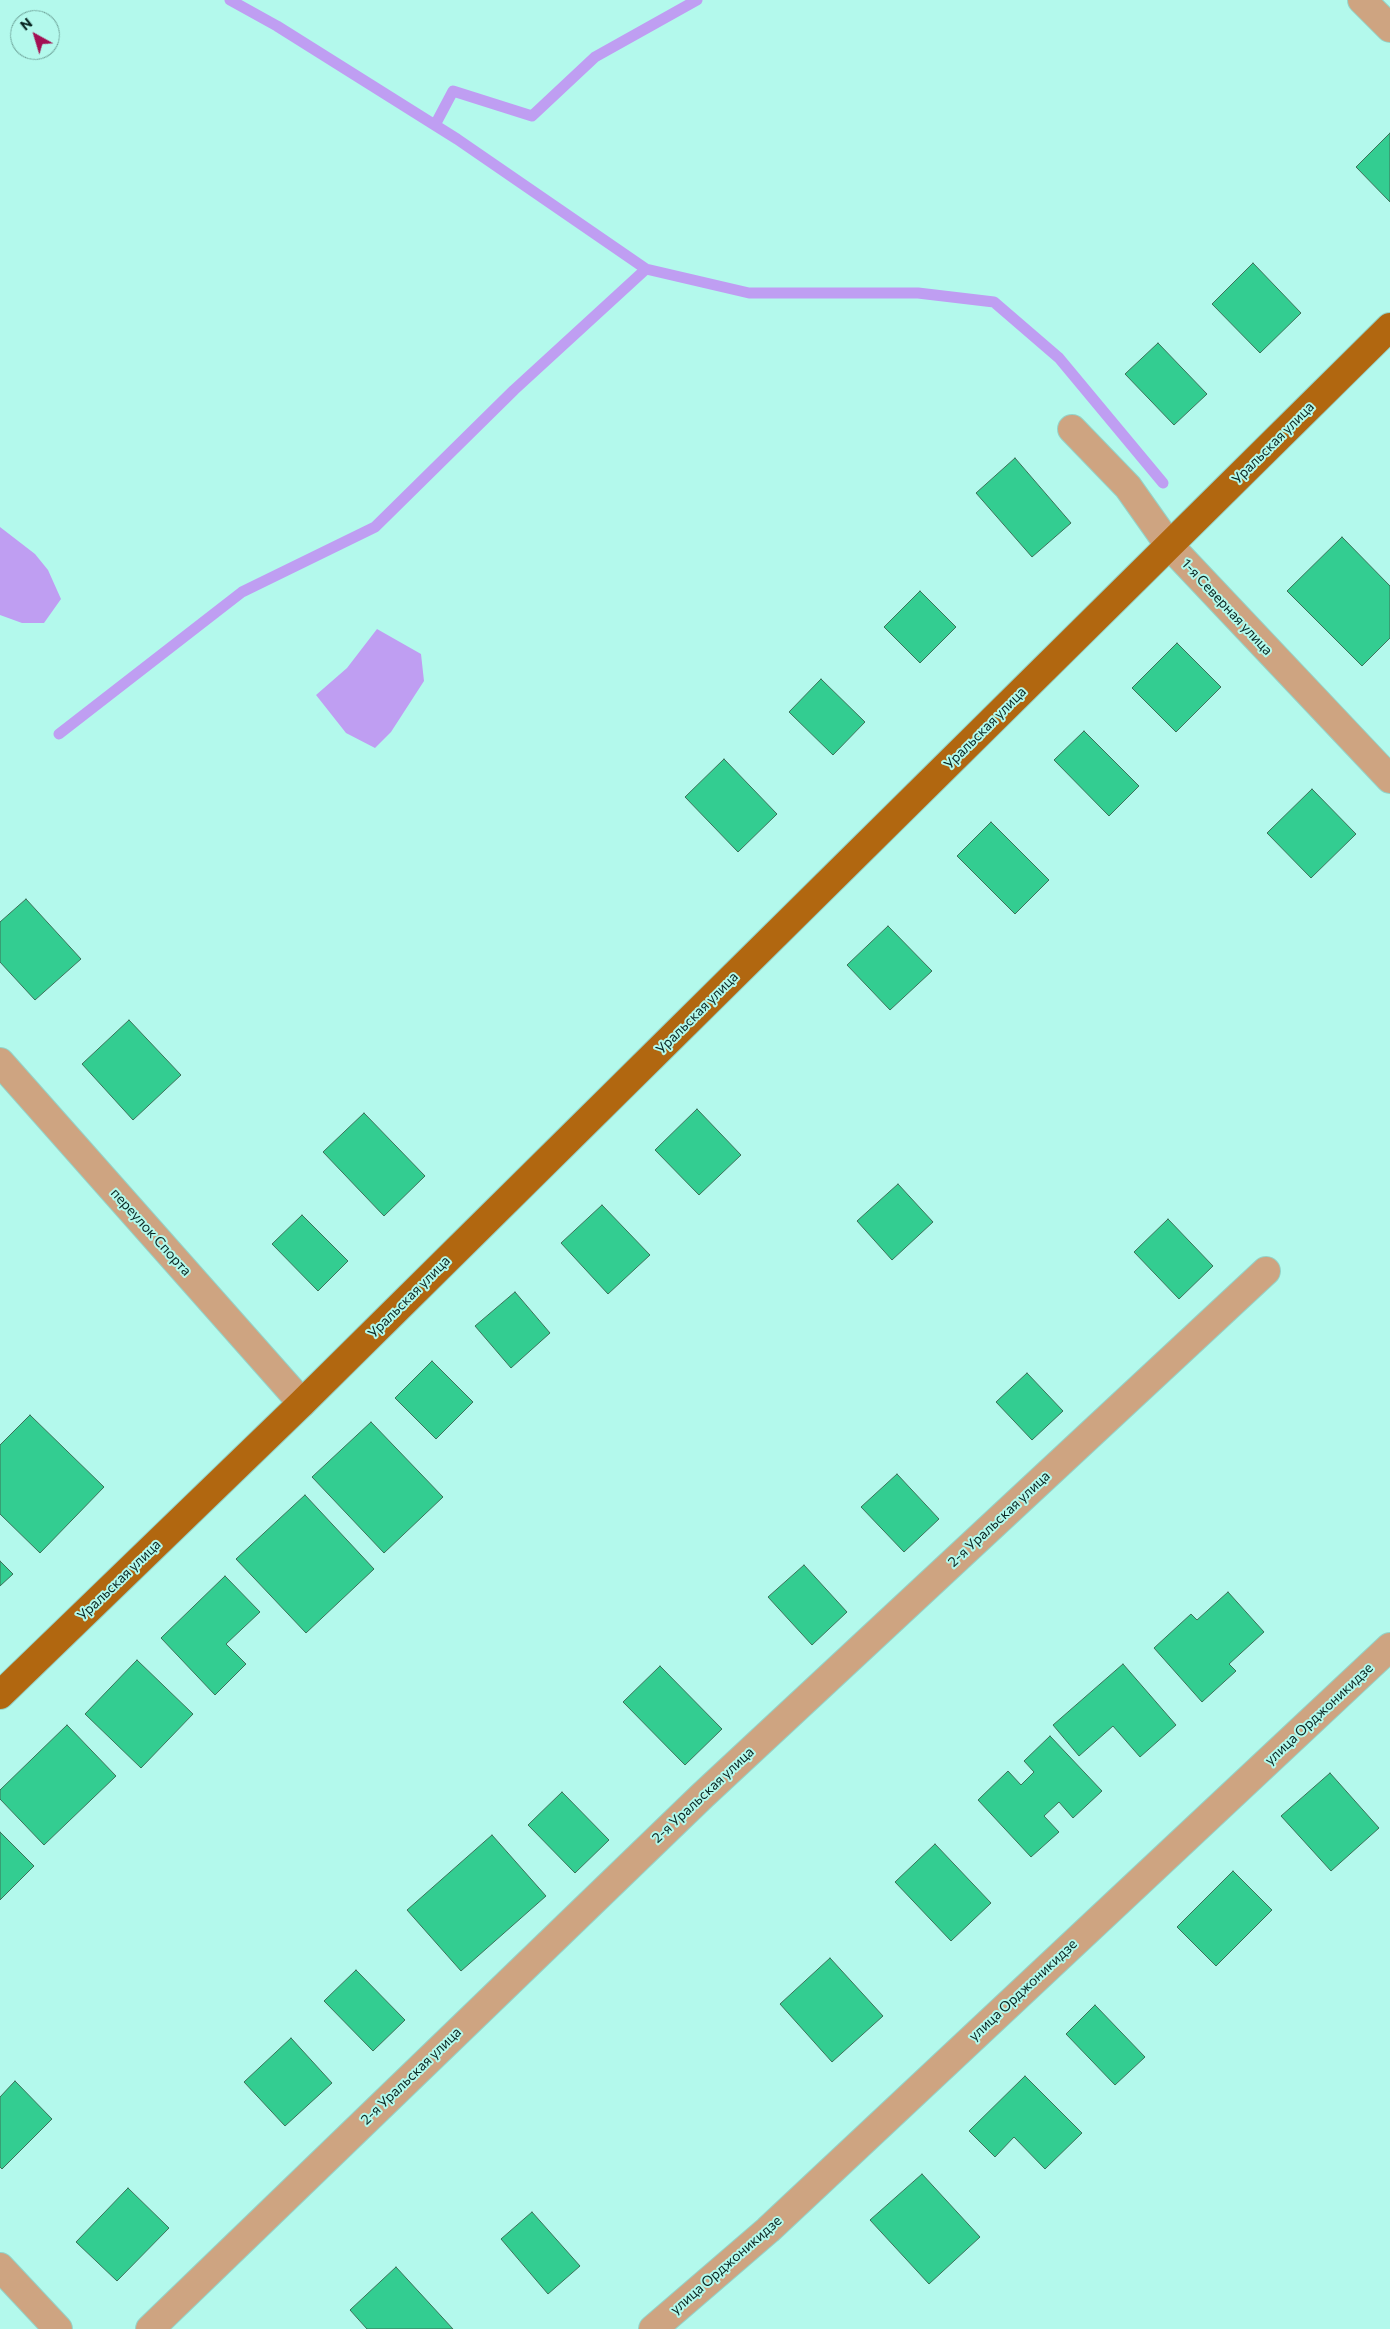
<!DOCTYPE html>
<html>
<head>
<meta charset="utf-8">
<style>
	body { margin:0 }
	#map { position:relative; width:1390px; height:2329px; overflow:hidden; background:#b3f9ec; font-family:Commissioner,sans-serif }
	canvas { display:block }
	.north { position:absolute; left:10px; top:10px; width:50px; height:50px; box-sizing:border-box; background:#b3f9ec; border:1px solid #6fa59b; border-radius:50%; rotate:321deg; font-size:14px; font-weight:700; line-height:20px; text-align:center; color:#092622 }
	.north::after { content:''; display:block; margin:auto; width:18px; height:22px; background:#a31153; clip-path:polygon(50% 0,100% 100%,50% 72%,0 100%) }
</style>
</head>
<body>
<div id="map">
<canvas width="1390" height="2329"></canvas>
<div class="north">N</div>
</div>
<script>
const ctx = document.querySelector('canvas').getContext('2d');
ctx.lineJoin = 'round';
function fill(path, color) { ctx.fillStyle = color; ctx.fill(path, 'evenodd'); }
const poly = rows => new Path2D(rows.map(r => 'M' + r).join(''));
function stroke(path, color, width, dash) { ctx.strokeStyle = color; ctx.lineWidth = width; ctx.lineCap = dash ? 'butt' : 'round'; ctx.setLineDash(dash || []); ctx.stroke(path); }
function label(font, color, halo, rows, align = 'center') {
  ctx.font = font + ' Commissioner,sans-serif'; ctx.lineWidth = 4; ctx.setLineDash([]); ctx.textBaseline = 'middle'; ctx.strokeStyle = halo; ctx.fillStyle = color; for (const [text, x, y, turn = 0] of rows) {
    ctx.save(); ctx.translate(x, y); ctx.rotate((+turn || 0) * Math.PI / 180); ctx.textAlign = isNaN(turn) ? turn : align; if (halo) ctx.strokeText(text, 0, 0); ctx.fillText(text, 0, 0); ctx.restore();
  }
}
fill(poly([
	[0,527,35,554,48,570,61,599,44,623,22,623,0,615],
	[377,629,421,654,424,681,391,732,375,748,346,733,316,695,347,668]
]), '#bf9ef2');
stroke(poly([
	[230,0,277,26,457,139,646,269,749,293,918,293,994,302,1059,358,1163,483],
	[435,125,453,91,532,116,595,57,697,0],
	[59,734,242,592,375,527,514,390,646,269]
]), '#bf9ef2', 11);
const building = poly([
	[1390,133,1390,202,1356,167,1390,133],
	[1253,263,1301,313,1260,353,1212,304,1253,263],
	[1158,343,1207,394,1174,425,1125,374,1158,343],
	[1015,458,1071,523,1032,557,976,493,1015,458],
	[1342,537,1390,586,1390,638,1362,666,1287,591,1342,537],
	[920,591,956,627,920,663,884,627,920,591],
	[1177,643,1221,687,1176,732,1132,688,1177,643],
	[821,679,865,722,833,755,789,712,821,679],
	[1084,731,1139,786,1109,816,1054,760,1084,731],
	[724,759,777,814,738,852,685,797,724,759],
	[1312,789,1356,834,1311,878,1267,833,1312,789],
	[991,822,1049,880,1015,914,957,856,991,822],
	[26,899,81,959,35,1000,0,962,0,922,26,899],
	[888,926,932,971,890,1010,847,965,888,926],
	[129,1020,181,1075,133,1120,82,1064,129,1020],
	[697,1109,741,1155,699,1195,655,1150,697,1109],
	[364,1113,425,1176,384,1216,323,1152,364,1113],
	[898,1184,933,1222,892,1260,857,1221,898,1184],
	[602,1205,650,1255,608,1294,561,1243,602,1205],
	[302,1215,348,1261,318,1291,272,1244,302,1215],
	[1168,1219,1213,1266,1179,1299,1134,1252,1168,1219],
	[515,1292,550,1333,511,1368,475,1326,515,1292],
	[432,1361,473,1402,436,1439,395,1398,432,1361],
	[1027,1373,1063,1411,1032,1440,996,1402,1027,1373],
	[30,1415,104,1487,40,1553,0,1514,0,1445,30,1415],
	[371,1422,443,1497,384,1553,312,1477,371,1422],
	[897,1474,939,1519,904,1552,861,1507,897,1474],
	[305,1495,374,1569,306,1633,236,1559,305,1495],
	[0,1561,13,1574,0,1586,0,1561],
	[804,1565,847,1612,812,1645,768,1597,804,1565],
	[225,1576,260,1612,226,1644,246,1664,215,1695,161,1638,225,1576],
	[1228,1592,1264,1632,1229,1664,1236,1671,1202,1702,1154,1648,1191,1614,1197,1620,1228,1592],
	[137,1660,193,1714,141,1768,85,1714,137,1660],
	[1123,1664,1176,1725,1140,1757,1113,1726,1079,1756,1053,1725,1123,1664],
	[660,1666,722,1729,685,1765,623,1702,660,1666],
	[67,1725,116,1776,44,1845,0,1799,0,1790,67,1725],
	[1050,1736,1102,1791,1073,1818,1059,1802,1044,1816,1059,1832,1031,1857,978,1800,1008,1771,1021,1785,1034,1772,1024,1761,1050,1736],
	[1330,1773,1379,1828,1331,1871,1281,1816,1330,1773],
	[562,1792,609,1840,575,1873,528,1825,562,1792],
	[0,1832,34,1866,0,1900,0,1832],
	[492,1835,546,1896,461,1971,407,1910,492,1835],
	[935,1844,991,1903,951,1941,895,1882,935,1844],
	[1233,1871,1272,1910,1216,1966,1177,1927,1233,1871],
	[830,1958,883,2016,832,2062,780,2004,830,1958],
	[356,1970,405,2020,373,2051,324,2001,356,1970],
	[1095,2005,1145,2057,1115,2085,1066,2034,1095,2005],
	[291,2038,332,2083,285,2126,244,2082,291,2038],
	[1025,2076,1082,2133,1045,2169,1014,2137,995,2157,969,2131,1025,2076],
	[15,2081,52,2119,2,2169,0,2167,0,2097,15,2081],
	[922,2174,980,2237,929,2284,870,2220,922,2174],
	[128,2188,169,2228,117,2281,76,2242,128,2188],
	[532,2212,580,2266,548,2294,501,2239,532,2212],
	[396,2267,453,2329,367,2329,350,2310,396,2267]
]);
fill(building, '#33cd91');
stroke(building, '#3c7259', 1);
const minor = poly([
	[1362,0,1390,28],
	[1072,429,1128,487,1169,545,1390,779],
	[0,1062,302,1403],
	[0,2267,58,2329],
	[150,2329,702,1796,1266,1271],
	[653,2329,768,2230,1390,1647]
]);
const major = poly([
	[0,1695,302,1403,1390,327]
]);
stroke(minor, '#94d3c8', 30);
stroke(major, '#94d3c8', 30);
stroke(minor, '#cea481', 28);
stroke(major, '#b16710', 28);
label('14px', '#092622', '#b3f9ec', [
	["Уральская улица",1273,443,-45],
	["1-я Северная улица",1227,607,47],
	["Уральская улица",985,728,-45],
	["Уральская улица",697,1013,-45],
	["переулок Спорта",151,1232,48],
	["Уральская улица",409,1297,-45],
	["2-я Уральская улица",999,1519,-43],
	["Уральская улица",119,1580,-44],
	["улица Орджоникидзе",1319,1714,-43],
	["2-я Уральская улица",703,1795,-43],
	["улица Орджоникидзе",1023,1990,-43],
	["2-я Уральская улица",411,2076,-44],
	["улица Орджоникидзе",726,2265,-41]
]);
</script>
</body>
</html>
